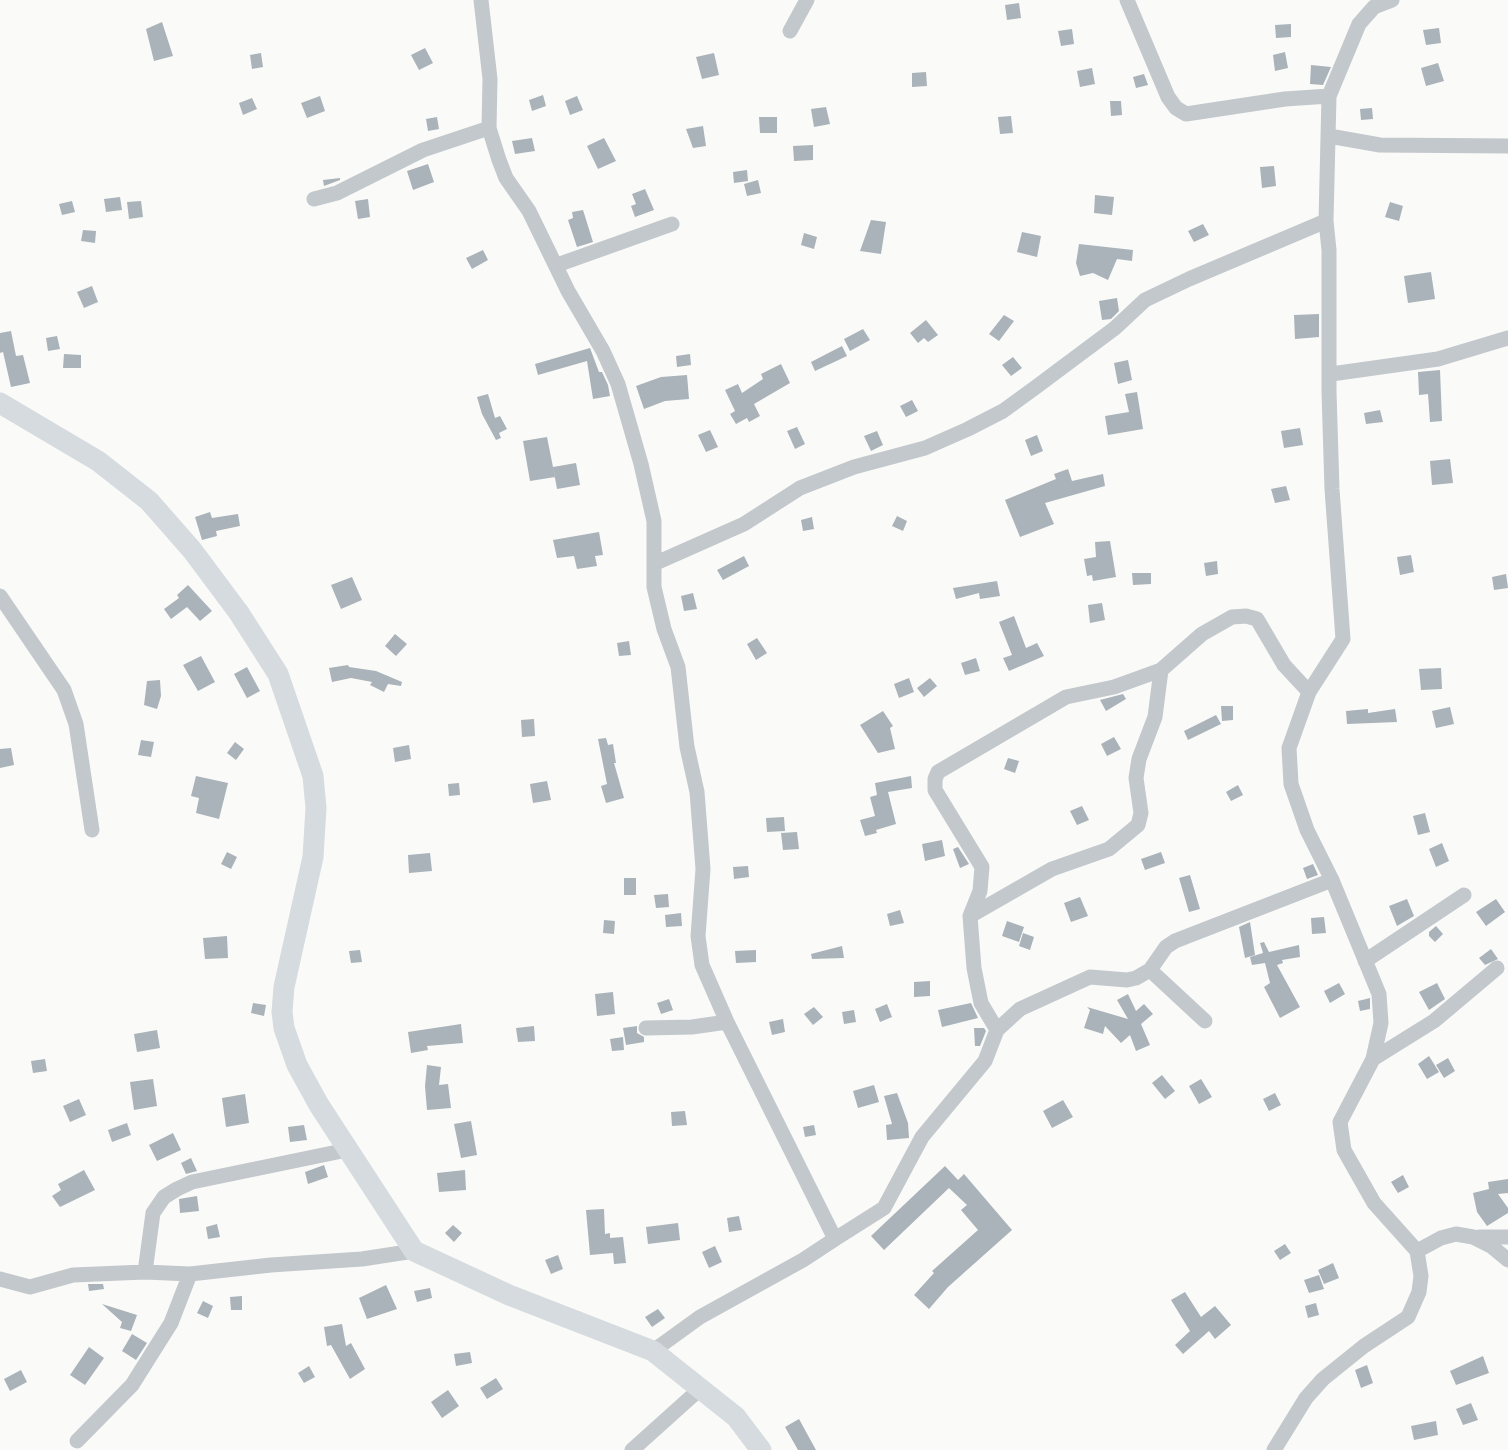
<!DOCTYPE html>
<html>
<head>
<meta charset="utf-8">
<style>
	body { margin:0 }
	canvas { display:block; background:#fafaf8 }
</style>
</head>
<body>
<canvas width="1508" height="1450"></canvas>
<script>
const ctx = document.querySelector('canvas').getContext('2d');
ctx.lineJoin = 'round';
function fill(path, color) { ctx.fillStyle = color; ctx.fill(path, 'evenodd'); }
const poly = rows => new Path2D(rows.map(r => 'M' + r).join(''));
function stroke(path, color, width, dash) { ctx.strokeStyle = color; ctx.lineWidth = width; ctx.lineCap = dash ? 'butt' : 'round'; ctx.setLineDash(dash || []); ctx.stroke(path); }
fill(poly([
	[1019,3,1021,18,1007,20,1005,5],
	[162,22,173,56,154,61,146,29],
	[1291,24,1291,37,1276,38,1275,25],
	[1439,28,1441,43,1426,45,1423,30],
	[1072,29,1074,44,1061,46,1058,31],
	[425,48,433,63,419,70,411,55],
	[1285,52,1288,68,1275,71,1273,55],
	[261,53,263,67,252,69,250,55],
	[714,53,719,75,702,79,696,57],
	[1438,63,1444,81,1426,86,1421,68],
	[1311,65,1331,67,1323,85,1310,84],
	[1092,68,1095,84,1080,87,1077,71],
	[926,72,927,86,912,87,912,73],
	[1144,74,1148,85,1136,88,1133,77],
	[543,95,546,106,532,111,529,100],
	[320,96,325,111,307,118,301,103],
	[577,96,583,110,570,115,565,101],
	[252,98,257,109,243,115,239,103],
	[1110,101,1121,101,1122,115,1111,116],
	[826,107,830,124,814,127,811,109],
	[1372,108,1373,119,1361,120,1360,109],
	[1011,116,1013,133,1000,134,998,117],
	[437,117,439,129,428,131,426,119],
	[759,117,777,117,777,133,760,133],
	[703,126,706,146,693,148,686,129],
	[532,138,535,151,515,154,512,141],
	[604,138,616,161,598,169,587,146],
	[813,145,813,160,794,161,793,146],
	[428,164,434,182,413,190,407,171],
	[1274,166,1276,186,1262,188,1260,167],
	[747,170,748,181,734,183,733,172],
	[340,178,340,180,324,186,323,180],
	[758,180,761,193,747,196,744,184],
	[645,189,654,210,635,217,631,206,636,204,632,194],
	[1095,195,1114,197,1112,215,1094,213],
	[120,197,122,210,106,212,104,199],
	[368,199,370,217,358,219,355,201],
	[72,201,75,212,62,215,59,204],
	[141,201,143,217,129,219,127,202],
	[1390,202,1403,206,1399,221,1385,217],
	[583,210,593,242,577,247,568,220,573,218,572,212],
	[871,220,886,222,881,254,860,251],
	[1203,224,1209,235,1194,242,1188,231],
	[83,230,96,231,95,243,81,241],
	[1022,232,1041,236,1037,257,1017,252],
	[804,233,817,237,814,249,801,245],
	[1079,244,1133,250,1132,261,1117,259,1108,280,1093,273,1080,276,1076,263],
	[483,250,488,260,472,269,466,258],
	[1431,272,1435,299,1408,303,1404,276],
	[92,286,98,302,84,308,77,292],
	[1117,298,1119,311,1111,319,1102,320,1099,301],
	[1319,314,1319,337,1295,339,1294,315],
	[1004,315,1014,321,999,341,989,334],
	[926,320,938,335,928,342,924,338,918,343,910,333],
	[863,329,870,340,850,351,844,339],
	[11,331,16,356,23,355,30,383,11,387,3,352,0,353,0,333],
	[57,336,60,349,48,351,46,338],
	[842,346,847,356,815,371,811,362],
	[590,348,599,372,602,372,608,385,610,396,593,399,587,361,538,375,535,364],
	[64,354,81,355,81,368,63,368],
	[690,354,691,365,677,367,676,356],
	[1013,357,1022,368,1011,376,1002,365],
	[1128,360,1132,380,1118,384,1114,363],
	[781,364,790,383,754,404,760,416,749,422,747,418,736,424,730,414,735,411,725,390,738,384,742,393,763,379,761,374],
	[1440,370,1442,421,1430,422,1428,394,1419,395,1418,372],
	[687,375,689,399,665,401,644,409,636,386,661,377],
	[1137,392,1143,429,1108,435,1105,416,1129,412,1125,394],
	[488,394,495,418,500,416,507,429,499,433,501,438,496,440,482,414,477,397],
	[912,400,918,411,906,417,900,406],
	[1380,410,1383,422,1366,424,1364,413],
	[797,427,805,444,795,449,787,431],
	[1300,428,1303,445,1284,448,1281,431],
	[710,430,718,447,706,452,698,435],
	[877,431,883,445,871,451,864,436],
	[1037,435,1043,451,1031,456,1025,440],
	[547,437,555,477,530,481,523,441],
	[1450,459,1453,483,1432,485,1430,461],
	[576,463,580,485,557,489,553,467],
	[1068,469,1072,481,1103,474,1105,486,1045,503,1054,524,1020,537,1005,500,1056,479,1054,474],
	[1286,486,1290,500,1275,503,1271,489],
	[210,512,212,518,238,514,240,526,216,531,217,536,202,540,195,517],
	[897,516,907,521,903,531,892,526],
	[812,517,814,529,803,531,801,520],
	[599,532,603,555,595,556,597,566,577,569,574,556,557,558,553,540],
	[1110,541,1116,577,1093,581,1092,575,1087,576,1084,559,1096,557,1095,542],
	[1411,555,1414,572,1400,575,1397,557],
	[744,556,749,566,723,580,717,570],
	[1217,561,1218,574,1206,576,1204,563],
	[1132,573,1151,573,1151,584,1133,585],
	[1506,574,1508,588,1494,590,1492,577],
	[352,577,362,600,341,609,331,585],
	[997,581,1000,596,980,599,979,593,956,599,953,588],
	[188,585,212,611,200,621,187,607,171,619,164,609,179,598,177,595],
	[693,593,697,609,684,611,681,596],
	[1102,603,1105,620,1090,623,1088,605],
	[1014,616,1026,648,1037,643,1044,656,1009,671,1003,658,1012,655,999,622],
	[395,634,407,644,396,656,385,646],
	[757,638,767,653,756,660,747,644],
	[629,641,631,655,619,656,617,643],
	[201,656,215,682,198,691,183,665],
	[976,658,980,671,965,675,961,663],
	[348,665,349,667,376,671,402,682,401,686,388,684,384,692,370,685,372,682,351,678,332,682,329,668],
	[247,667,260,691,247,698,234,674],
	[1441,668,1442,689,1421,690,1419,669],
	[909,678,914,692,899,698,894,684],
	[930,678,937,686,924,697,917,688],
	[160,680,161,696,157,709,144,705,147,681],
	[1123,694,1126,699,1106,711,1100,700],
	[1221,706,1233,706,1233,720,1222,721],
	[1450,707,1454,724,1436,728,1432,711],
	[1368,709,1368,713,1395,709,1397,722,1347,724,1346,711],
	[883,711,893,726,890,728,895,749,878,753,860,725],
	[1216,715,1221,724,1188,740,1184,731],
	[534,719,535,736,522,737,521,720],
	[1114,737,1121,749,1107,756,1101,744],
	[606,738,608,745,613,744,616,763,614,763,624,798,606,803,601,786,607,784,598,739],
	[141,740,154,742,151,757,138,755],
	[235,742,244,749,236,760,227,753],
	[409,745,411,759,395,762,393,748],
	[11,748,14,765,0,768,0,749],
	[1008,758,1019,761,1015,773,1004,769],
	[196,776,228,783,219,819,196,813,199,798,191,796],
	[911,776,912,788,888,792,896,824,876,830,877,833,865,836,860,820,875,816,870,797,877,795,875,783],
	[547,781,551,800,533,803,530,784],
	[459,783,460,795,449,796,448,784],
	[1238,785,1243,795,1231,801,1226,792],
	[1082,806,1089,820,1077,825,1070,811],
	[1425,813,1430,832,1418,835,1413,816],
	[784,817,785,831,767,832,766,818],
	[797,832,799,849,783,850,781,833],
	[942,840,945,856,925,861,922,844],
	[1442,843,1449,861,1436,867,1429,849],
	[958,847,969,864,960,868,953,849],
	[227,852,237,857,231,869,221,864],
	[1161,852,1165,863,1145,870,1141,859],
	[430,853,432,871,409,873,408,855],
	[1313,864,1318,875,1307,879,1303,868],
	[748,866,749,877,734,879,733,867],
	[1190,875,1200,909,1189,912,1179,878],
	[624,878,636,878,636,895,624,895],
	[668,894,669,907,656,908,654,895],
	[1080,897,1088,916,1071,922,1064,903],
	[1407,899,1414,916,1397,926,1389,906],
	[1496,899,1505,912,1486,926,1476,912],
	[900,910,904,923,890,926,887,914],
	[681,913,682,926,666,927,665,915],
	[1324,917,1326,933,1312,934,1311,918],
	[604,920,615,921,614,934,603,933],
	[1007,921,1024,927,1019,942,1002,936],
	[1250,922,1255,955,1245,958,1239,927],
	[1436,926,1443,934,1435,942,1429,936,1429,932],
	[1023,933,1034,937,1030,950,1019,946],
	[227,936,228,958,205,959,203,938],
	[1264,942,1269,952,1299,945,1300,957,1282,960,1283,963,1277,965,1300,1007,1280,1018,1264,987,1270,983,1265,963,1252,965,1250,957,1263,953,1260,943],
	[842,946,844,958,812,959,811,954],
	[1491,949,1498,959,1485,965,1479,958],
	[360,950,362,962,351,963,349,951],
	[756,950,756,962,736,963,735,951],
	[930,981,930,996,914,997,914,982],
	[1339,983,1345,994,1330,1003,1324,991],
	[1437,983,1445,999,1429,1010,1419,992],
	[613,992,615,1014,597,1016,595,994],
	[1128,994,1136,1011,1144,1004,1153,1014,1141,1024,1150,1045,1136,1051,1130,1035,1121,1043,1105,1026,1103,1034,1084,1028,1090,1010,1087,1007,1128,1019,1117,1000],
	[1370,998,1370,1009,1360,1011,1358,1001],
	[669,999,673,1010,661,1014,657,1003],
	[253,1003,266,1005,264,1016,251,1013],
	[971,1003,978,1018,942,1027,938,1010],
	[887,1004,892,1017,880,1022,875,1009],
	[814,1007,823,1017,813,1025,804,1014],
	[854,1010,856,1022,844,1024,842,1012],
	[783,1019,785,1032,772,1035,769,1022],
	[461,1024,463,1043,427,1046,428,1050,411,1053,408,1032],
	[534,1026,535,1041,518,1042,516,1028],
	[637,1026,637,1033,644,1037,644,1042,626,1045,623,1028],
	[974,1028,984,1028,986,1031,980,1046,975,1046],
	[157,1030,160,1048,137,1052,134,1034],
	[623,1037,624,1050,612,1051,610,1039],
	[1429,1056,1439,1072,1427,1079,1418,1064],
	[1448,1058,1455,1071,1444,1078,1436,1065],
	[45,1059,47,1071,33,1073,31,1061],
	[427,1065,441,1067,439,1085,448,1084,451,1108,427,1110,425,1086],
	[1162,1075,1175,1091,1165,1099,1152,1083],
	[153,1079,157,1106,134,1110,130,1082],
	[1201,1079,1212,1097,1199,1104,1189,1086],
	[874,1085,879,1102,858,1108,853,1091],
	[897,1093,908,1123,909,1138,887,1140,886,1125,892,1124,884,1096],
	[1275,1093,1281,1105,1269,1111,1263,1099],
	[245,1094,249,1123,226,1127,222,1098],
	[79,1099,86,1115,70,1122,63,1106],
	[1063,1100,1073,1117,1052,1128,1043,1111],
	[685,1111,687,1125,672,1126,671,1112],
	[471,1121,477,1155,461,1158,454,1124],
	[127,1123,131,1135,112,1142,108,1130],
	[304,1125,307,1140,290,1142,288,1127],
	[814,1125,816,1135,805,1137,803,1127],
	[173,1133,181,1150,157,1161,149,1145],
	[191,1158,197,1171,186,1174,181,1163],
	[324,1165,328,1177,308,1184,305,1172],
	[945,1166,958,1180,964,1174,1012,1230,948,1287,929,1309,914,1295,934,1273,932,1271,978,1230,961,1210,967,1205,949,1188,884,1250,871,1236],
	[84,1170,95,1190,60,1207,52,1196,61,1190,58,1184],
	[465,1170,466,1190,439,1192,437,1173],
	[1403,1175,1409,1187,1398,1193,1391,1182],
	[1508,1179,1508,1193,1498,1194,1508,1208,1508,1213,1487,1226,1477,1212,1473,1193,1489,1189,1488,1182],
	[197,1196,199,1211,180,1213,179,1199],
	[604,1209,605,1234,610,1233,610,1238,623,1237,626,1263,614,1264,613,1253,590,1255,586,1210],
	[739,1216,742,1230,729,1232,727,1218],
	[678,1223,680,1240,648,1244,646,1227],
	[217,1224,220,1237,208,1239,206,1227],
	[453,1225,462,1233,454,1242,445,1233],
	[1285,1244,1291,1253,1280,1260,1274,1251],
	[715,1246,722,1262,709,1268,702,1252],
	[558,1255,563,1269,551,1274,545,1260],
	[1333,1263,1339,1278,1324,1284,1318,1270],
	[1319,1275,1324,1289,1309,1293,1304,1280],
	[88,1284,103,1284,104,1289,89,1291],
	[386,1285,397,1309,367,1319,359,1298],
	[430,1288,432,1298,417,1302,414,1291],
	[1185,1292,1201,1317,1215,1306,1231,1325,1215,1339,1209,1331,1183,1354,1175,1345,1190,1331,1171,1300],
	[242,1296,242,1310,231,1310,230,1297],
	[203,1301,213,1306,208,1318,197,1313],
	[1316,1303,1319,1315,1308,1318,1305,1306],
	[102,1304,137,1315,131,1331,120,1328,122,1322],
	[658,1309,665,1318,652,1327,645,1317],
	[342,1324,346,1346,351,1343,365,1369,350,1379,331,1345,327,1346,324,1327],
	[132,1334,147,1343,136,1360,122,1351],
	[89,1347,104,1358,85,1385,70,1375],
	[470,1352,472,1363,456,1366,454,1354],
	[1483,1356,1489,1373,1456,1385,1450,1371],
	[1367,1365,1373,1383,1361,1388,1355,1370],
	[309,1366,315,1377,304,1383,298,1373],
	[21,1370,27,1382,10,1391,4,1379],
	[496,1378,503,1389,487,1399,480,1388],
	[448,1390,459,1406,442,1418,431,1402],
	[1471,1403,1478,1420,1463,1425,1456,1409],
	[799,1419,816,1450,798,1450,785,1427],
	[1436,1421,1438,1435,1414,1440,1411,1426]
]), '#aab3b9');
stroke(poly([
	[481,0,490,79,489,128,499,160,506,178,529,211,568,291,603,351,618,384,641,464,654,521,654,587,664,629,678,667,687,747,697,792,703,869,698,936,702,965,727,1022,835,1239,803,1260,700,1317,653,1351],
	[1127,0,1168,97,1176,108,1186,114,1285,99,1329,96],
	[790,31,807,0],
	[1329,136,1380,145,1508,146],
	[314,199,337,193,423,150,489,128],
	[557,265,672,224],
	[1331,374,1438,359,1508,338],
	[656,563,744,524,800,488,854,467,925,448,968,429,1003,411,1036,387,1115,328,1145,300,1189,279,1326,221],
	[0,596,64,690,76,724,92,830],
	[970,916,1052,869,1109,849,1138,825,1141,813,1136,778,1139,759,1155,717,1161,670],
	[1365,961,1464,895],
	[1150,970,1205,1021],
	[646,1028,692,1027,727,1022],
	[997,1030,981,1003,974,968,970,916,980,891,982,867,935,790,935,779,938,772,1066,697,1114,687,1161,670,1202,634,1232,617,1246,616,1257,619,1284,665,1309,692],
	[1373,1059,1434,1021,1497,968],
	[1479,1237,1508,1237],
	[835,1239,884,1208,922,1137,985,1061,997,1030,1020,1009,1090,977,1127,980,1136,978,1150,970,1166,947,1175,941,1332,880],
	[1417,1251,1441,1238,1456,1234,1473,1237,1491,1246,1508,1260],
	[145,1272,153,1213,164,1197,177,1189,192,1182,347,1150],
	[0,1279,30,1287,73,1275,145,1272,190,1274,271,1265,362,1259,414,1251],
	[77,1441,132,1385,171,1323,190,1274],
	[632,1450,701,1388],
	[1274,1450,1306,1398,1323,1379,1364,1346,1408,1317,1419,1292,1421,1276,1417,1251,1374,1203,1344,1150,1340,1122,1373,1059,1381,1023,1379,994,1332,880,1307,830,1291,784,1289,748,1309,692,1343,639,1332,489,1329,392,1329,250,1326,221,1329,96,1359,24,1374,7,1392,0]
]), '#c3c8cc', 15);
stroke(poly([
	[0,403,98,461,149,501,192,550,239,613,278,674,313,776,316,808,313,857,284,987,282,1012,284,1028,297,1065,319,1105,414,1251,509,1295,653,1351,736,1417,761,1450]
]), '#d6dbdf', 21);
</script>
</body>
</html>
